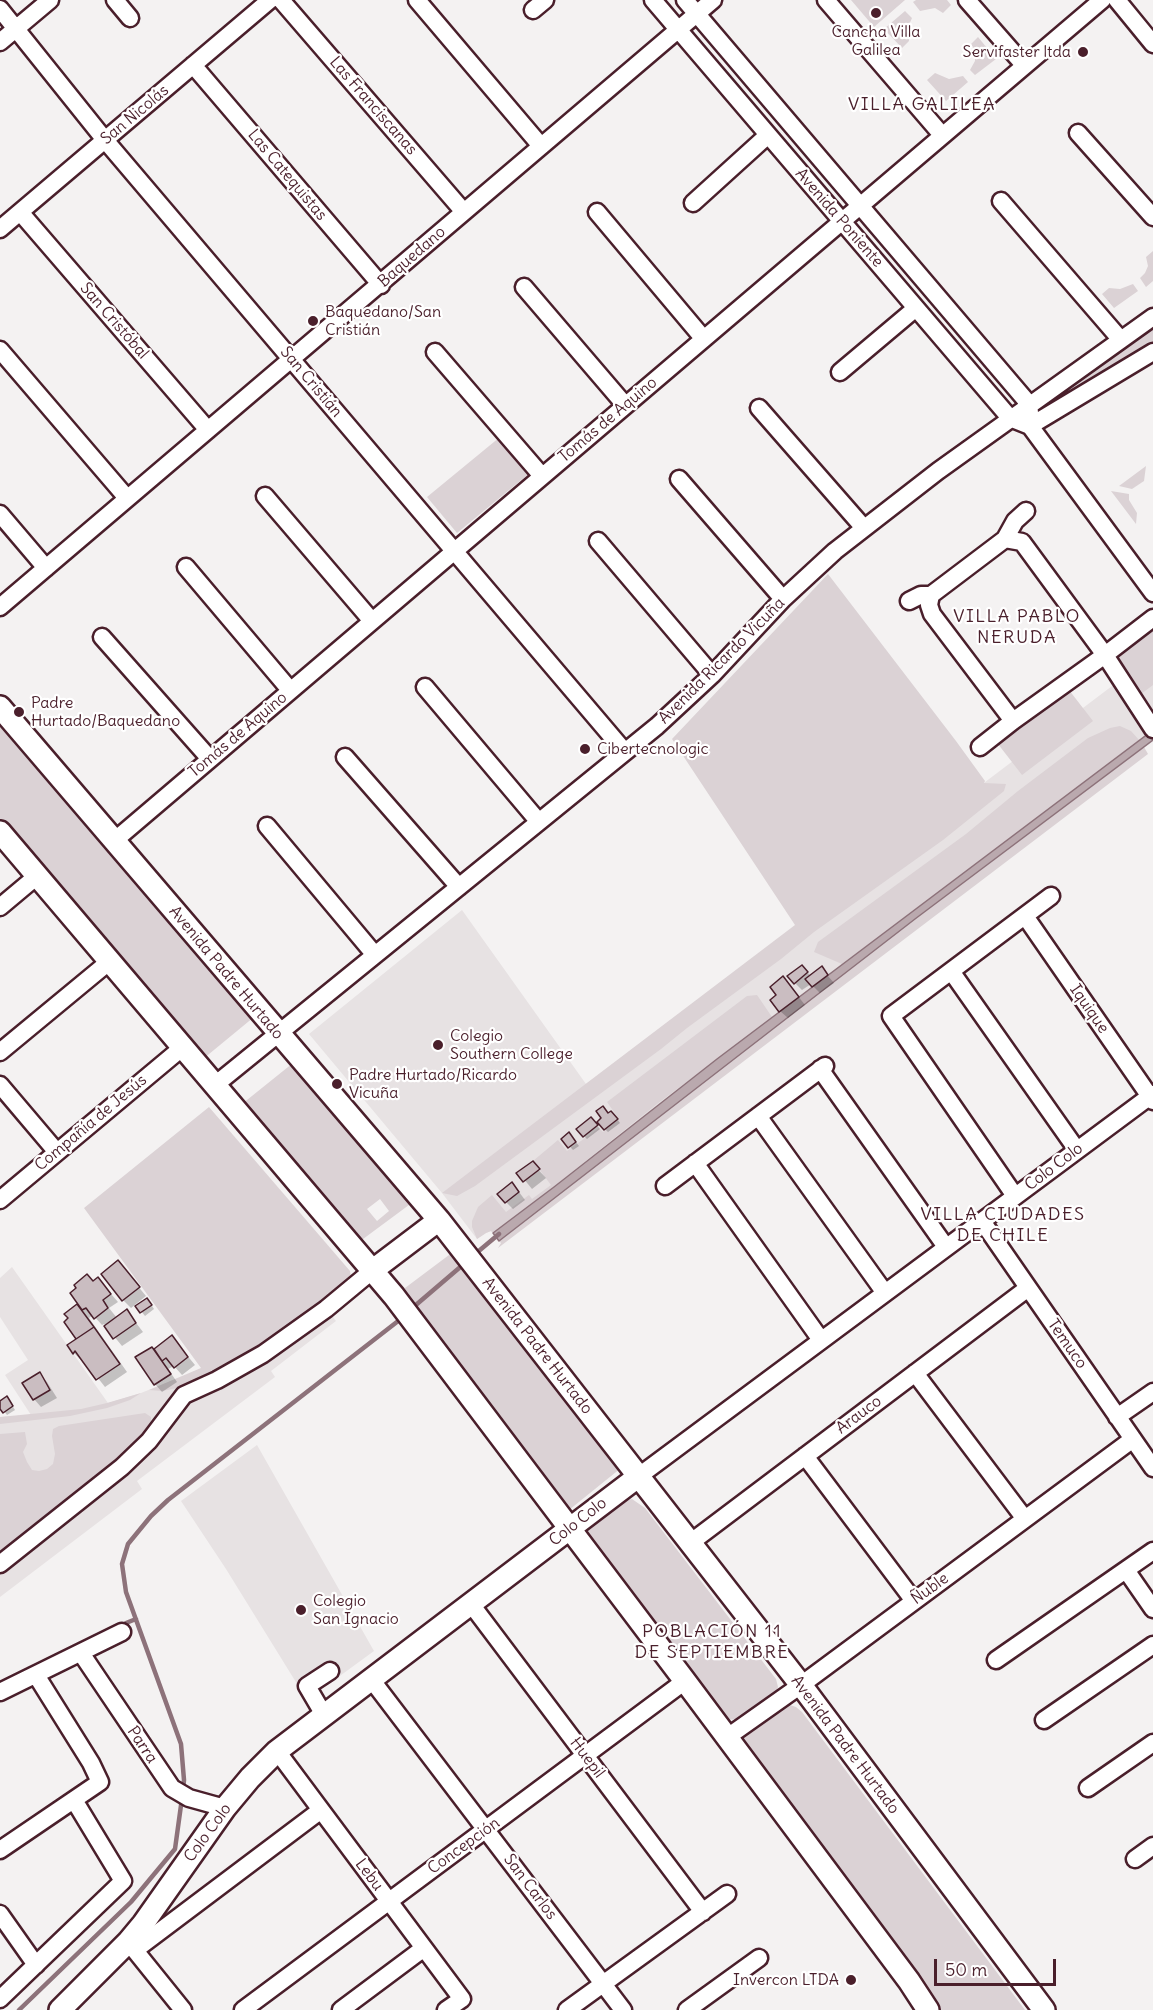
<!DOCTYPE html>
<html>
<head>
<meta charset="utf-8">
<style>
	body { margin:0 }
	#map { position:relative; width:1153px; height:2010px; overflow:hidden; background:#f4f2f2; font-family:Delius,sans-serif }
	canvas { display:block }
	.scale { position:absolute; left:934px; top:1959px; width:122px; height:27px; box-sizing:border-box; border:3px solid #4a1f2b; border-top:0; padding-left:8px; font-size:18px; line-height:21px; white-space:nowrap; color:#4a1f2b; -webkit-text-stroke:4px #fff; paint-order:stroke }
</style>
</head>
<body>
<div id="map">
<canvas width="1153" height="2010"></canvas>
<div class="scale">50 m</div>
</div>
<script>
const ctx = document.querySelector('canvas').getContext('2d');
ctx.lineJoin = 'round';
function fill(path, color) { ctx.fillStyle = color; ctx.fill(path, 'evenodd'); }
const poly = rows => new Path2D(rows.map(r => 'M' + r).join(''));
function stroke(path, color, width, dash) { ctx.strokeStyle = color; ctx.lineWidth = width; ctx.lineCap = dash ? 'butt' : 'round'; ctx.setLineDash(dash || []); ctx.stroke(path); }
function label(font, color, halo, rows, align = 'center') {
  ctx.font = font + ' Delius,sans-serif'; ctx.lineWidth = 4.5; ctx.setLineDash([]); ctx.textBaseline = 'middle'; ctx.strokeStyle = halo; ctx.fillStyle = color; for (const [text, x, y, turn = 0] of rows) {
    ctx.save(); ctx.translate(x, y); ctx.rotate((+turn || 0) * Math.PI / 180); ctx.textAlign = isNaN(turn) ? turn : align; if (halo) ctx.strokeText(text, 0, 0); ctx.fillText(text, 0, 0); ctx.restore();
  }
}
fill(poly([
	[1153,655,1153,730,717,1059,493,1233,491,1231,486,1233,477,1239,442,1193,309,1034,462,910,586,1084],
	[12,1267,108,1403,141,1393,201,1369,312,1290,336,1321,271,1371,275,1377,137,1481,142,1489,0,1597,0,1417,31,1415,5,1375,28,1360,0,1317,0,1278],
	[257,1445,374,1651,307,1700,226,1569,181,1501]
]), '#e7e2e3');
fill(poly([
	[851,0,905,0,874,27],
	[916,0,947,0,951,5,943,13,935,8,920,11,913,2],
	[905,11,912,18,908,27,909,41,902,48,884,29],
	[978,37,996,59,975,75,970,70,975,61,975,51,971,44],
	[935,73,949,79,963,76,968,82,946,101,927,80],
	[1153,251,1153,281,1146,287,1140,278,1145,273,1148,266,1146,257],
	[1133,284,1138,291,1114,308,1102,294,1109,288,1120,289],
	[1153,323,1153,342,1047,407,1043,407,1041,404],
	[500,437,531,472,457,533,427,497],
	[1146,466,1144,481,1132,489,1119,486],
	[1111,491,1129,494,1129,500,1137,513,1136,524],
	[828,574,956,741,985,781,984,783,1006,784,1004,791,943,840,814,932,781,959,687,1028,661,1049,475,1186,457,1196,442,1193,795,925,672,739],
	[1145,630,1153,631,1153,685,1141,694,1116,658,1117,651],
	[1069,690,1093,721,1022,775,998,744],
	[0,719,254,1017,203,1059,0,821],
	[1120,726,1131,731,1139,740,842,964,814,952,818,942,966,834,1018,791,1088,738,1110,728],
	[1144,747,1148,754,498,1248,501,1243,499,1241,679,1100,915,919],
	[757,995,772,1017,771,1019,657,1104,542,1196,493,1233,491,1231,486,1233,477,1239,472,1227,472,1221,478,1207,492,1195,506,1212,529,1195,532,1199,551,1185,533,1161,558,1140,567,1151,599,1128,603,1132,619,1119,607,1102,747,996],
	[293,1063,413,1202,359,1242,242,1104],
	[380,1199,389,1211,377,1221,367,1209],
	[209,1107,350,1271,351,1278,272,1341,213,1374,177,1388,162,1391,149,1390,201,1368,84,1208],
	[453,1252,621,1468,569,1510,401,1291],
	[141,1393,130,1400,107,1408,70,1416,0,1424,0,1417,81,1409,107,1403],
	[145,1413,151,1417,151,1428,115,1465,0,1555,0,1434,25,1432,27,1444,23,1452,27,1462,32,1470,39,1471,47,1469,53,1464,55,1454,52,1436,53,1429,59,1426],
	[632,1499,645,1508,776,1679,778,1687,776,1693,738,1719,726,1720,588,1539,588,1530,593,1523,623,1501],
	[787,1704,796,1707,802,1712,1025,2010,935,2010,743,1745,743,1736]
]), '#dbd2d5');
const water = poly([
	[1153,730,1153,740,915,919,499,1241,493,1233,554,1187,717,1059,1153,730]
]);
fill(water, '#baa9ae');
stroke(water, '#8d727a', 1.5);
fill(poly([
	[802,967,811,976,821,968,834,983,820,993,811,984,802,990,795,983],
	[790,986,805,1005,788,1018,780,1011],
	[608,1115,615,1116,620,1123,608,1132,605,1129],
	[594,1122,600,1129,587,1139,584,1136],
	[572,1137,579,1146,573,1150,563,1139],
	[532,1163,546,1178,532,1189,519,1173],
	[519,1192,525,1200,513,1209,506,1202],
	[118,1262,146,1296,131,1308,123,1300],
	[98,1279,118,1302,109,1308,117,1318,127,1311,143,1332,122,1346,104,1324,102,1325,93,1315,89,1318,127,1372,105,1387,83,1359,81,1360,74,1353,79,1339,66,1314,80,1304,94,1283],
	[150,1303,154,1309,145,1316,137,1306],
	[172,1337,195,1365,182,1375,174,1366,168,1369,177,1382,162,1392,155,1384,154,1350],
	[40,1374,47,1382,57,1398,41,1407,34,1399],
	[10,1402,15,1410,7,1415,0,1406,0,1403]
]), '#0003');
stroke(poly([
	[474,1255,499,1234],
	[410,1310,465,1263],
	[126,1623,136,1619],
	[183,1790,184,1780,181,1744,126,1592,122,1564,128,1544,151,1516,168,1500,402,1318],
	[19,2010,131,1902,175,1849,182,1798]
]), '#8d727a', 4.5);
const building = poly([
	[802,965,808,972,794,984,787,976,802,965],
	[822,966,828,975,812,987,805,979,822,966],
	[783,976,799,997,779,1012,770,1000,776,995,770,987,783,976],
	[603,1106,608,1113,611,1111,618,1119,604,1130,597,1122,601,1118,596,1111,603,1106],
	[591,1117,598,1125,583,1137,576,1129,591,1117],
	[569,1132,576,1142,568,1148,561,1139,569,1132],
	[533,1161,540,1169,523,1182,516,1173,533,1161],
	[512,1182,519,1192,505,1203,497,1194,512,1182],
	[118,1260,140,1287,122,1301,101,1274,118,1260],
	[87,1274,93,1281,98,1277,111,1294,103,1300,108,1308,94,1319,86,1308,82,1310,70,1293,76,1288,74,1285,87,1274],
	[147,1298,152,1305,140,1313,135,1306,147,1298],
	[77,1304,94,1327,76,1339,64,1322,68,1318,64,1314,77,1304],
	[127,1309,136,1323,113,1339,104,1326,127,1309],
	[94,1327,120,1364,96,1380,75,1351,73,1354,67,1345,94,1327],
	[172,1335,188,1357,174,1368,166,1358,162,1361,154,1349,172,1335],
	[152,1347,171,1374,154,1385,135,1357,152,1347],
	[40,1372,50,1390,33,1400,22,1383,40,1372],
	[7,1396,13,1406,3,1413,0,1409,0,1401,7,1396]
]);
fill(building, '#cabdc1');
stroke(building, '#4a1f2b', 1.5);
const minor = poly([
	[115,0,130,18],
	[281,0,464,212],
	[417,0,541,146],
	[653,0,1010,418,1030,426,1153,593],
	[685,0,1029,404,1030,413],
	[826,0,942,135],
	[967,0,1024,65],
	[1117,0,1153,44],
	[0,9,105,140,625,752],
	[533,10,545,0],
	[0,42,50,0],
	[193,65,381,285],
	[1078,133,1153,217],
	[1001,201,1121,340],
	[693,203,768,135],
	[20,212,208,430],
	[597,212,703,338],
	[0,229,270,0],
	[524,287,625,405],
	[0,350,127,498],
	[435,352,542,476],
	[840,372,916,308],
	[759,408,864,528],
	[1030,426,1153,352],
	[679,479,783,599],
	[265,496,372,621],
	[0,514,46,568],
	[1005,539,1015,521,1026,511],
	[598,541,712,675],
	[186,567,290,690],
	[931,595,929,605,932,614,1013,721],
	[909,601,921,595,931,595,1005,539,1022,542,1105,655,1153,729],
	[0,607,713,0],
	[102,637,210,759],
	[425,687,539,822],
	[980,747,1013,721,1105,655,1153,618],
	[345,757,459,887],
	[267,826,375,955],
	[114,841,1102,0],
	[0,907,37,876],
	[1025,916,1153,1101],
	[951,971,1077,1150],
	[0,1052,110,961],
	[820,1069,946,1247],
	[0,1085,56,1151],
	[215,1085,657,726,712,675,783,599,835,551,938,471,1153,317],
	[758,1116,885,1293],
	[695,1163,821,1340],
	[665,1186,825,1066],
	[1015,1196,891,1016,1051,896],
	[0,1200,183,1047],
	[982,1221,1153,1468],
	[915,1373,1025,1519],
	[1117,1417,1153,1392],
	[805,1456,914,1601],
	[639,1476,1153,1094],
	[690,1543,1028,1288],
	[0,1564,122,1467,149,1441,184,1395,217,1380,263,1354,326,1309,373,1270],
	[1126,1570,1153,1609],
	[471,1604,703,1912],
	[81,1653,172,1788,189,1798,225,1808],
	[996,1660,1153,1551],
	[371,1679,623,2010],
	[0,1692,122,1632],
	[324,1715,307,1686,330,1671],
	[1044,1720,1153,1645],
	[726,1738,801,1685,1133,1439],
	[277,1751,462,1999,446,2010],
	[1088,1788,1153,1743],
	[0,1850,100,1782,91,1763,36,1675],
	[1135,1859,1153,1846],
	[0,1914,36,1965],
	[129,1943,183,2010],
	[135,1950,321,1810],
	[0,1999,123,1881,74,1800],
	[243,2010,685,1681],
	[341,2010,424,1948],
	[567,2010,727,1894],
	[687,2010,759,1958]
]);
const major = poly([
	[0,707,439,1220,801,1685,1044,2010],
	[0,832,394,1296,685,1681,909,1981,928,2010],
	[373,1270,439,1220],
	[60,2010,128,1942,143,1924,225,1808,250,1778,277,1751,639,1476]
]);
stroke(minor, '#4a1f2b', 21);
stroke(major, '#4a1f2b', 26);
stroke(minor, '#fff', 16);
stroke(major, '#fff', 21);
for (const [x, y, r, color] of [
	[876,13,6,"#4a1f2b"],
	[1083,52,6,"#4a1f2b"],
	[313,321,6,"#4a1f2b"],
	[19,712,6,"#4a1f2b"],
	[585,749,6,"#4a1f2b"],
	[438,1045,6,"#4a1f2b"],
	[337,1084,6,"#4a1f2b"],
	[301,1610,6,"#4a1f2b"],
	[851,1980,6,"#4a1f2b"]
]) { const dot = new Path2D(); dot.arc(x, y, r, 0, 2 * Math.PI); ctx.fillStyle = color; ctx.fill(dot); stroke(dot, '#fff', 2); }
label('16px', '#4a1f2b', '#fff', [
	["Cancha Villa",876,32,"center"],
	["Galilea",876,50,"center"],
	["Servifaster ltda",1071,52,"right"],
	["Baquedano/San",325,312],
	["Cristián",325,330],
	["Padre",31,703],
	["Hurtado/Baquedano",31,721],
	["Cibertecnologic",597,749],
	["Colegio",450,1036],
	["Southern College",450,1054],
	["Padre Hurtado/Ricardo",349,1075],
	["Vicuña",349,1093],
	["Colegio",313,1601],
	["San Ignacio",313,1619],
	["Invercon LTDA",839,1980,"right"]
], 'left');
label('16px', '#4a1f2b', '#fff', [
	["Las Franciscanas",373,106,49],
	["San Nicolás",135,115,-40],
	["Las Catequistas",287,175,50],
	["Avenida Poniente",839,218,49],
	["Baquedano",412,257,-41],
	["San Cristóbal",114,321,49],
	["San Cristián",311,382,50],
	["Tomás de Aquino",608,420,-40],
	["Avenida Ricardo Vicuña",722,661,-45],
	["Tomás de Aquino",238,735,-40],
	["Avenida Padre Hurtado",226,973,50],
	["Iquique",1089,1009,55],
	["Compañía de Jesús",91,1123,-40],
	["Colo Colo",1054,1167,-37],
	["Temuco",1067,1344,55],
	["Avenida Padre Hurtado",537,1346,52],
	["Arauco",859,1415,-37],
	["Colo Colo",578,1522,-38],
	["Ñuble",930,1589,-36],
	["Parra",142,1745,56],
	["Avenida Padre Hurtado",845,1745,53],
	["Huepil",587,1758,53],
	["Colo Colo",208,1833,-54],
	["Concepción",464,1846,-36],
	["Lebu",369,1875,53],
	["San Carlos",530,1887,53]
]);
ctx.letterSpacing = '1.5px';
label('18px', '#4a1f2b', '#fff', [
	["VILLA GALILEA",922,105],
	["VILLA PABLO",1017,617],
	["NERUDA",1017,638],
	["VILLA CIUDADES",1003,1215],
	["DE CHILE",1003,1236],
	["POBLACIÓN 11",712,1632],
	["DE SEPTIEMBRE",712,1653]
]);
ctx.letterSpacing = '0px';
</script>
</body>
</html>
